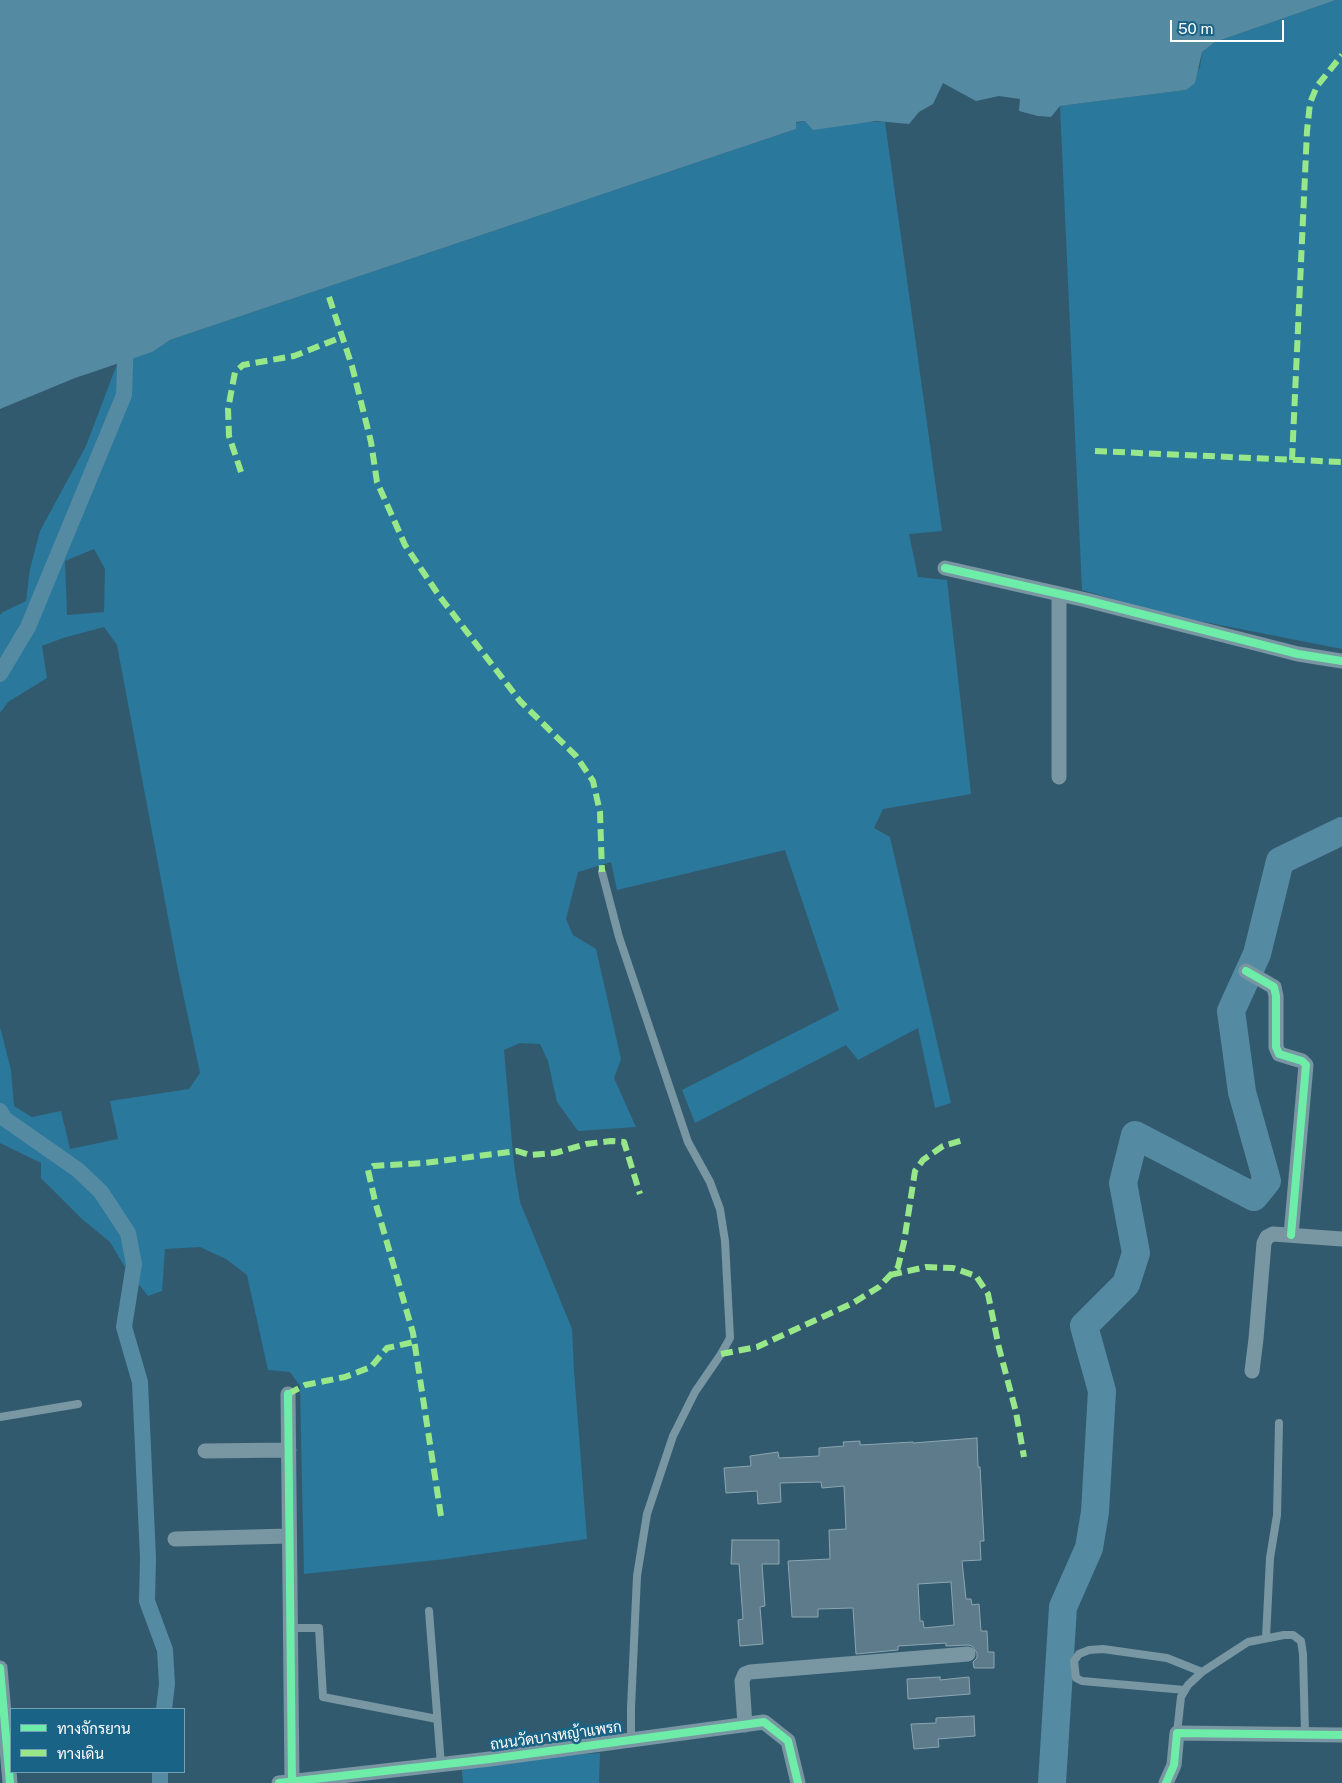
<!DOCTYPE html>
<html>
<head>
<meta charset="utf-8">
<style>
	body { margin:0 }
	#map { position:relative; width:1342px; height:1783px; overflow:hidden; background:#325a6e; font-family:"Public Sans",Sarabun,sans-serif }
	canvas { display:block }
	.legend { position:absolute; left:10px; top:1708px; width:175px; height:65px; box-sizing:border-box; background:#196386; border:1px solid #75a1b6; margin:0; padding:6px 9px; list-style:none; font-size:15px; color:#fff }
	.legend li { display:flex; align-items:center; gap:10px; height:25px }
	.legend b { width:25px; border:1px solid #75a1b6 }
	.scale { position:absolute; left:1170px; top:20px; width:114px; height:22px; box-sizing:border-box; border:2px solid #fff; border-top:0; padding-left:6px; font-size:15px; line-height:18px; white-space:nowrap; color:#fff; -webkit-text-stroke:4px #196386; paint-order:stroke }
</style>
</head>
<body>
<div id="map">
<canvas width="1342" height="1783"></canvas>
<ul class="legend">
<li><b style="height:6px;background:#6deda7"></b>ทางจักรยาน</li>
<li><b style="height:6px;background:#98e88a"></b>ทางเดิน</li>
</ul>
<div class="scale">50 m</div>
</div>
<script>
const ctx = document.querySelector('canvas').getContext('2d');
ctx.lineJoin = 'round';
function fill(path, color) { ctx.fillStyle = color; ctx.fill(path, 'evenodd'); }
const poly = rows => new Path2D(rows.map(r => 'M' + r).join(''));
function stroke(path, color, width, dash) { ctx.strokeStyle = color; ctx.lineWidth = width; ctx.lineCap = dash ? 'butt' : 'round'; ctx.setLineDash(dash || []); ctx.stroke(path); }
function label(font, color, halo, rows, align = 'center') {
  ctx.font = font + ' "Public Sans",Sarabun,sans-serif'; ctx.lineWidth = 5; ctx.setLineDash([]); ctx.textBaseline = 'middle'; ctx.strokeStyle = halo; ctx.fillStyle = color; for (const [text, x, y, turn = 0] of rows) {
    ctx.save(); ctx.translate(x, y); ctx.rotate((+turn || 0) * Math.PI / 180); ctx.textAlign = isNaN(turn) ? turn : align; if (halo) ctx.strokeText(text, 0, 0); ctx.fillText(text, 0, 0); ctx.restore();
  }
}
fill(poly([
	[1336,0,1342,0,1342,649,1164,614,1082,590,1060,106,1186,90,1200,67,1202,52,1215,42],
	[805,121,885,122,942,531,909,534,918,577,947,580,971,794,883,809,874,828,890,837,951,1103,935,1108,918,1028,858,1060,846,1045,695,1123,682,1090,839,1010,785,850,617,890,611,862,578,872,566,919,573,935,596,949,621,1059,614,1078,636,1127,578,1131,557,1102,548,1061,540,1044,520,1043,504,1050,514,1165,520,1202,572,1329,574,1371,587,1539,446,1559,304,1574,300,1386,290,1372,268,1370,247,1275,226,1259,200,1247,165,1249,162,1291,148,1296,123,1264,110,1242,82,1219,41,1178,41,1163,0,1143,0,1027,11,1070,14,1106,32,1117,61,1111,70,1149,118,1139,110,1101,189,1089,200,1073,177,965,117,645,104,627,63,638,42,646,47,678,8,702,0,713,0,615,3,612,26,601,30,569,40,531,86,446,117,364,152,351,170,340,796,129,796,123],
	[94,549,105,569,104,612,67,615,65,561],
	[600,1753,599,1783,463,1783,461,1762]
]), '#2a789c');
fill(poly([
	[0,0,1336,0,1215,42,1202,52,1195,83,1186,90,1060,106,1051,117,1038,116,1019,111,1020,99,999,96,976,101,943,83,933,104,919,112,909,124,876,121,813,130,805,121,796,122,796,129,170,340,152,352,75,378,0,409]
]), '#558aa3');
stroke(poly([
	[0,674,28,627,124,395,126,340],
	[0,1111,5,1119,78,1170,101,1192,128,1233,134,1264,124,1327,140,1382,148,1558,147,1601,165,1650,167,1684,164,1709],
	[160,1772,160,1783]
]), '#558aa3', 16);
stroke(poly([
	[1052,1783,1063,1607,1089,1548,1095,1512,1102,1391,1084,1326,1126,1284,1136,1253,1123,1183,1135,1135,1254,1197,1267,1181,1242,1092,1231,1011,1257,954,1280,861,1342,831]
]), '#558aa3', 28);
const building = poly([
	[977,1438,978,1467,980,1467,984,1541,980,1541,981,1560,962,1561,966,1599,971,1599,972,1605,979,1604,981,1631,987,1631,988,1652,994,1652,994,1668,974,1668,973,1662,977,1658,977,1653,972,1646,968,1645,946,1646,946,1643,898,1646,898,1650,856,1654,853,1608,818,1609,818,1617,792,1617,788,1561,830,1559,829,1530,846,1529,844,1486,822,1488,821,1482,780,1483,781,1502,758,1504,757,1491,726,1493,724,1468,751,1466,750,1456,778,1452,779,1458,819,1456,819,1448,844,1446,843,1442,860,1441,860,1445,913,1442,913,1443,977,1438],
	[951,1582,954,1625,924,1628,923,1621,920,1621,918,1584,951,1582],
	[732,1540,779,1540,779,1564,762,1564,765,1606,760,1607,763,1644,740,1646,738,1620,743,1619,739,1564,731,1564,732,1540],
	[940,1677,940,1680,969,1677,970,1694,908,1699,907,1679,940,1677],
	[974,1716,975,1736,938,1739,939,1747,914,1749,911,1724,936,1723,936,1718,974,1716]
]);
fill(building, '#5d7b8a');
stroke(building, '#8ca5b1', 1);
stroke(poly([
	[602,872,619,937,688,1142,710,1182,720,1209,725,1241,730,1338,721,1354,695,1392,673,1436,647,1514,637,1576,631,1708,631,1740],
	[0,1417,78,1404],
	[429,1611,441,1765],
	[290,1628,319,1628,323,1697,437,1719],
	[1266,1638,1270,1558,1277,1515,1279,1423],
	[1185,1690,1082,1681,1076,1678,1074,1661,1079,1654,1089,1650,1103,1649,1167,1658,1202,1672],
	[1177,1733,1181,1697,1188,1685,1202,1672,1248,1642,1284,1635,1293,1635,1301,1641,1303,1654,1305,1733]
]), '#7996a3', 8);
stroke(poly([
	[945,568,1086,600,1298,654,1342,661],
	[1059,777,1059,594],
	[1246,971,1274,987,1276,996,1276,1047,1279,1054,1302,1061,1306,1065,1291,1235],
	[1252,1371,1256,1339,1264,1243,1267,1237,1273,1234,1342,1239],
	[288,1394,292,1782],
	[205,1451,289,1450],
	[175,1539,289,1536],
	[0,1668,10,1783],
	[745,1725,742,1681,745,1674,750,1672,968,1654],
	[279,1783,490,1759,764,1722,788,1741,798,1783],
	[1166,1783,1174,1765,1177,1733,1342,1735]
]), '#7996a3', 15);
stroke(poly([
	[329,297,352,366,371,442,377,482,405,545,440,597,520,701,576,756,593,781,600,812,602,872],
	[1095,451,1342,462],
	[1292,460,1307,131,1310,103,1317,86,1342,55],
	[241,472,229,436,228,409,235,372,243,365,294,356,342,337],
	[890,1275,926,1267,953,1268,976,1276,988,1294,999,1348,1016,1412,1024,1457],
	[721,1354,757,1347,853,1303,879,1287,898,1267,904,1242,915,1171,923,1160,943,1146,963,1140],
	[288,1394,305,1385,345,1377,371,1367,387,1348,414,1342],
	[441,1516,413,1333,375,1201,368,1170,373,1166,424,1163,517,1151,530,1155,555,1153,586,1144,611,1141,624,1142,640,1194]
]), '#98e88a', 6, [12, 6]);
stroke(poly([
	[945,568,1086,600,1298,654,1342,661],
	[1246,971,1274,987,1276,996,1276,1047,1279,1054,1302,1061,1306,1065,1291,1235],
	[288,1394,292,1782],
	[0,1668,10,1783],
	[279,1783,490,1759,764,1722,788,1741,798,1783],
	[1166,1783,1174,1765,1177,1733,1342,1735]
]), '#6deda7', 8);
label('15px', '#fff', '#196386', [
	["ถนนวัดบางหญ้าแพรก",556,1736,-8]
]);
</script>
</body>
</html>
